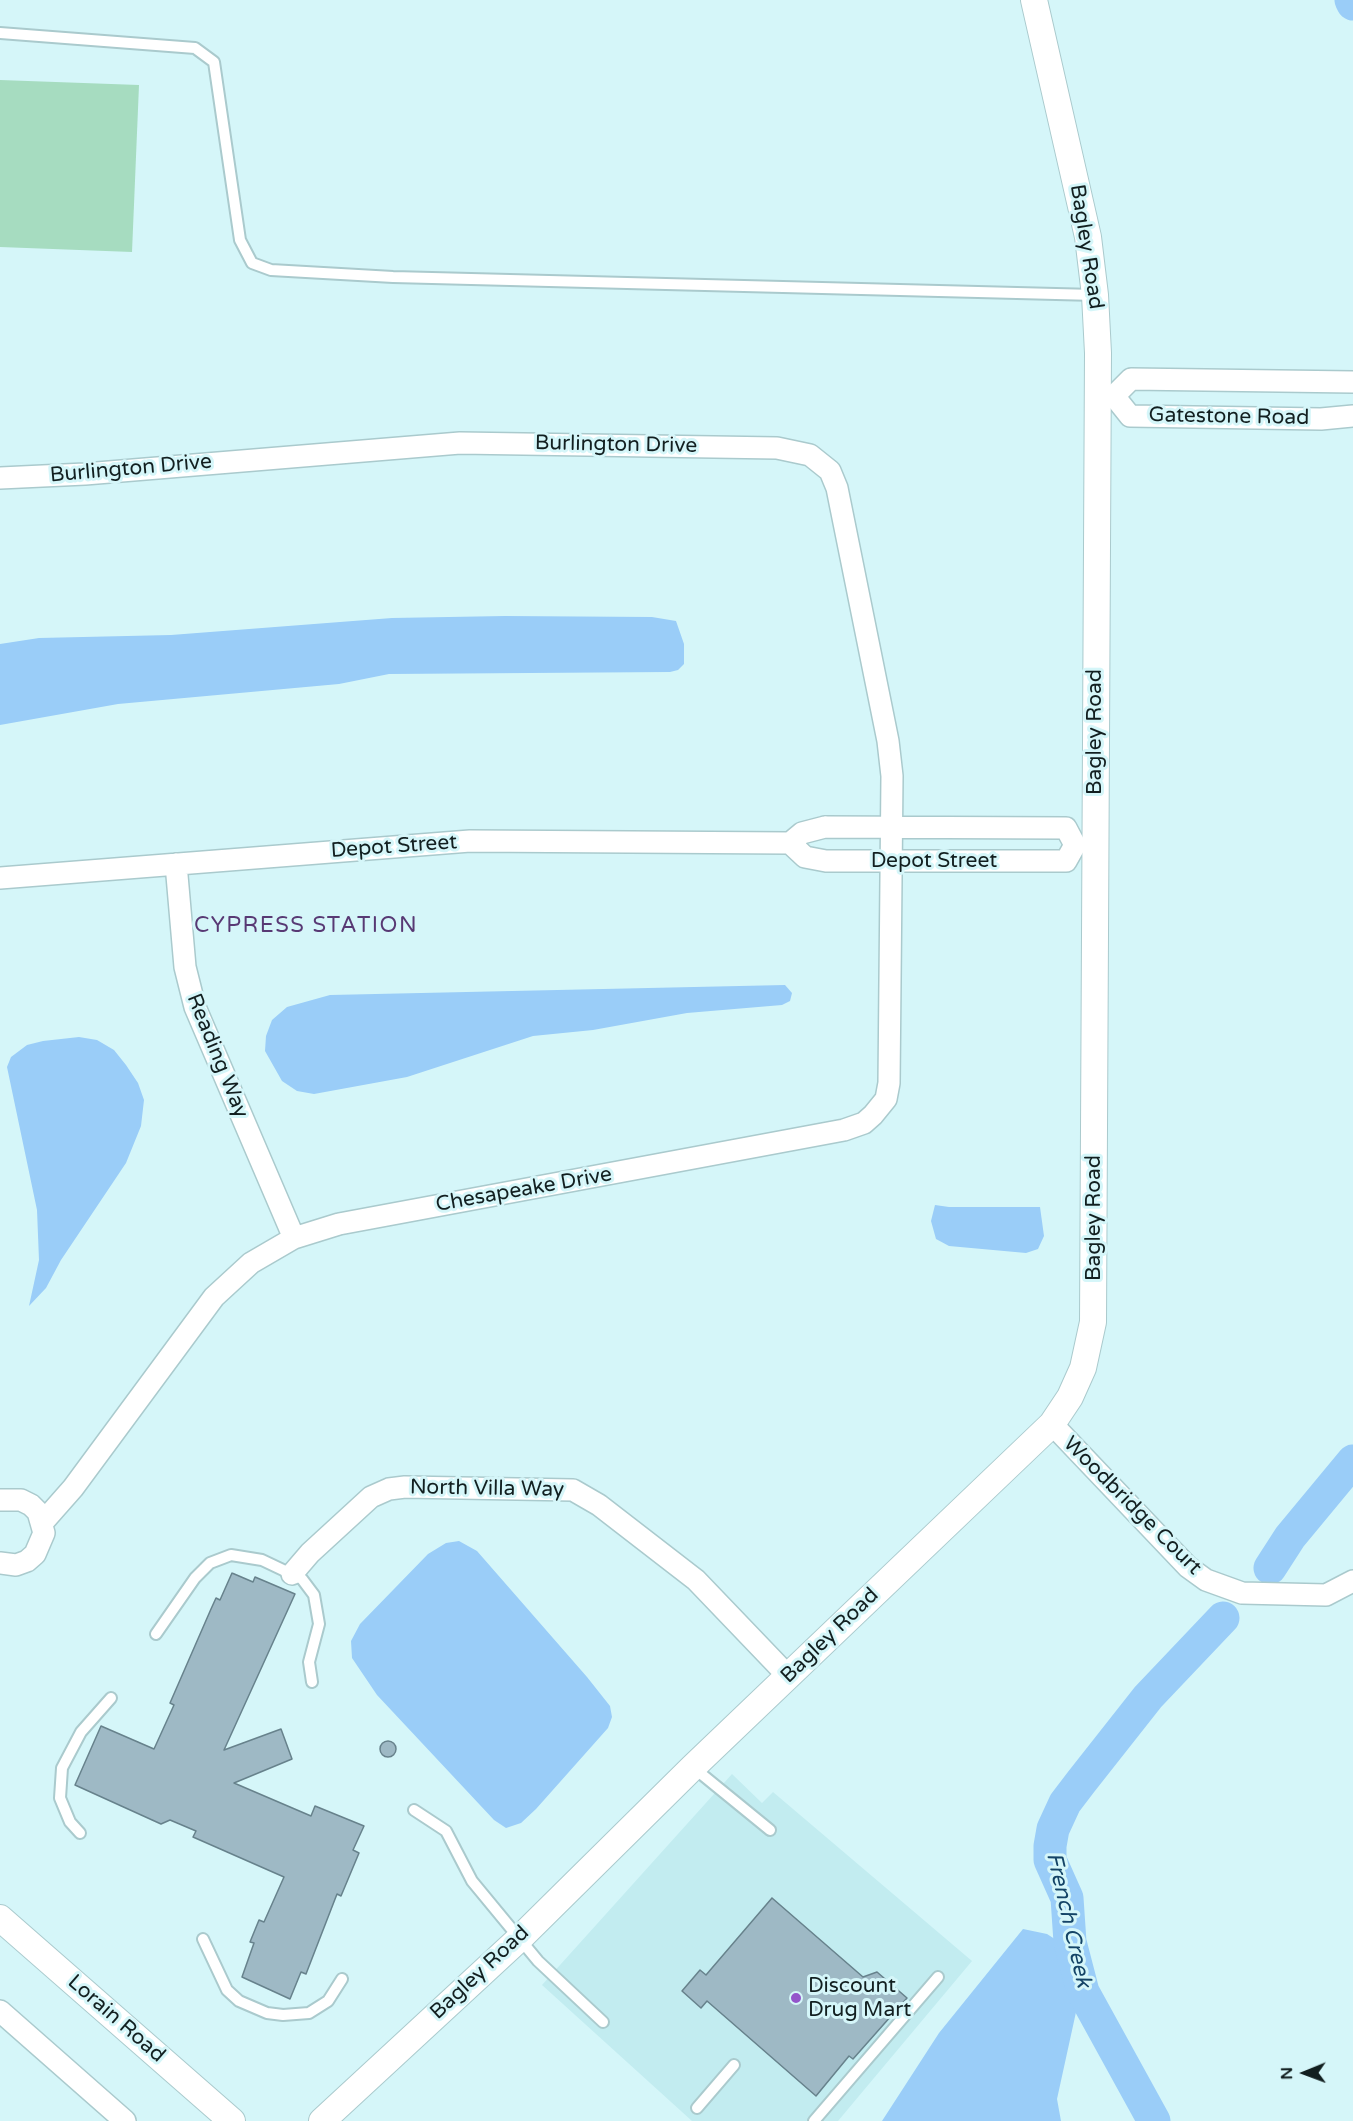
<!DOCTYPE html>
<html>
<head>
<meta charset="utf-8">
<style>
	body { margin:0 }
	#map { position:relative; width:1353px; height:2121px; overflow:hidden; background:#d5f6f9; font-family:"Varela Round",sans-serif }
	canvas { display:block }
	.north { position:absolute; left:1275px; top:2043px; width:60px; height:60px; -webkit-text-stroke:4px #d5f6f9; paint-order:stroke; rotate:269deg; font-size:16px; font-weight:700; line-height:24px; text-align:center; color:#121f20 }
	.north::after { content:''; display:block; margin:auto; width:21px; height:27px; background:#121f20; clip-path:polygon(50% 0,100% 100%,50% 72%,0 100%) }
</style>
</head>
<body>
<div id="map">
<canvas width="1353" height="2121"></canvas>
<div class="north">N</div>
</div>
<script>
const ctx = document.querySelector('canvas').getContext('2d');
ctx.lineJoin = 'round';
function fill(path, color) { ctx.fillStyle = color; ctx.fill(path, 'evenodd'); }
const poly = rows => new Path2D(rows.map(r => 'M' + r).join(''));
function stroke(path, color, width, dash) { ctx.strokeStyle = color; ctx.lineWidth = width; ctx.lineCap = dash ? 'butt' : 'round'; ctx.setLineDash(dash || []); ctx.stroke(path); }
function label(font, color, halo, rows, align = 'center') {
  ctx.font = font + ' "Varela Round",sans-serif'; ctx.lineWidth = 6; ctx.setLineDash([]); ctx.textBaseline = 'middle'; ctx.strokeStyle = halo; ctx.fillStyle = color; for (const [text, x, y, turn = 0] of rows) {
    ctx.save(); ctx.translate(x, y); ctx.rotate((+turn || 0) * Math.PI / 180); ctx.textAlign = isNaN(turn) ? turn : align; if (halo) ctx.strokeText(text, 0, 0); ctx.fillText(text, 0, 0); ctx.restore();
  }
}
fill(poly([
	[732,1774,762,1803,773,1792,972,1961,838,2121,692,2121,542,1985]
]), '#c2ecf0');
fill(poly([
	[0,80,139,85,132,252,0,247]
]), '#a6dcc0');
fill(poly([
	[505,616,652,617,676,621,684,644,684,664,678,670,670,672,389,674,339,684,118,704,0,725,0,644,39,638,171,635,392,618],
	[785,985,792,993,790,1001,782,1005,687,1013,593,1030,533,1036,407,1077,314,1094,297,1091,282,1081,265,1051,266,1036,272,1020,287,1007,330,995],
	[79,1037,97,1040,114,1050,126,1065,138,1083,144,1100,141,1126,126,1163,61,1260,46,1288,29,1306,39,1260,37,1210,7,1067,11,1057,27,1045,43,1041],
	[935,1205,949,1207,1040,1207,1044,1236,1038,1249,1026,1253,949,1246,936,1239,931,1221],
	[459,1541,477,1551,587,1677,610,1706,612,1717,608,1728,536,1809,521,1823,506,1828,494,1820,377,1695,352,1658,351,1641,360,1624,428,1554,446,1543],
	[1023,1929,1047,1934,1064,1945,1078,2003,1057,2099,1061,2121,882,2121,939,2033]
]), '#9acdf8');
stroke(poly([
	[1351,0,1353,4],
	[1270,1568,1290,1537,1353,1461],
	[1154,2121,1083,1992,1070,1942,1067,1898,1050,1860,1050,1846,1053,1829,1065,1803,1081,1782,1148,1697,1223,1618]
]), '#9acdf8', 33);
const building = poly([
	[232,1573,253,1582,255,1577,295,1594,224,1750,281,1729,292,1759,234,1783,311,1816,315,1806,364,1826,353,1850,359,1853,341,1896,337,1894,306,1974,301,1972,290,1999,242,1977,254,1943,250,1942,259,1920,264,1922,284,1877,193,1837,196,1831,170,1820,161,1824,75,1785,101,1726,154,1749,174,1705,170,1703,211,1609,216,1598,220,1600,232,1573],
	'380 1749a8 8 0 1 1 16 0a8 8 0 1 1-16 0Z',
	[772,1898,863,1977,877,1972,907,1998,853,2059,849,2056,816,2096,707,2001,701,2008,682,1991,700,1970,706,1975,772,1898]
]);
fill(building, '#9eb9c5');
stroke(building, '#67828c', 1.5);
const service = poly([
	[0,33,195,48,214,62,240,240,252,263,271,270,393,277,1095,295],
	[156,1634,195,1578,210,1563,231,1555,262,1560,302,1579,314,1595,319,1624,309,1662,312,1682],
	[694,1768,770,1830],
	[414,1810,446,1831,472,1881,538,1961,603,2022],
	[80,1833,70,1822,60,1798,62,1768,81,1732,111,1698],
	[203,1939,227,1990,239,2001,267,2013,283,2015,309,2013,328,2001,342,1979],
	[697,2108,734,2065],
	[814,2121,938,1977]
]);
const minor = poly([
	[1098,396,1114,396,1131,379,1353,382],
	[1114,396,1130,416,1321,419,1353,416],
	[0,478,85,474,460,443,777,448,810,455,830,471,837,488,888,741,892,776,889,1083,886,1099,873,1115,864,1123,844,1130,339,1224,294,1238,251,1263,214,1297,73,1488,43,1522],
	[825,827,1066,828,1075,845,1066,861,826,861,805,857,790,843,802,833,825,827],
	[176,864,185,967,195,1007,294,1238],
	[0,878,470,841,790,843],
	[1052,1424,1188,1567,1206,1580,1242,1593,1326,1595,1353,1581],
	[0,1500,21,1500,31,1505,38,1512,44,1533,35,1554,27,1561,16,1565,0,1563],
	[292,1574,310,1553,371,1497,389,1489,405,1487,573,1490,599,1505,696,1580,788,1676],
	[0,2011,125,2121]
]);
const tertiary = poly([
	[0,1918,232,2121],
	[322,2121,520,1938,693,1767,1052,1424,1070,1397,1083,1368,1093,1322,1098,353,1095,295,1088,237,1034,0]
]);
stroke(service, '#aacacd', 14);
stroke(minor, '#aacacd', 24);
stroke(tertiary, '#aacacd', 28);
stroke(service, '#fff', 10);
stroke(minor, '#fff', 21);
stroke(tertiary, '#fff', 26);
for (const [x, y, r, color] of [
	[796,1998,6,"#9455ca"]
]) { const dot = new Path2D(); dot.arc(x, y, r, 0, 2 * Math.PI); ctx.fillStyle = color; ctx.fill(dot); stroke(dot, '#d5f6f9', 2); }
label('21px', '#121f20', '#d5f6f9', [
	["Bagley Road",1086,247,81],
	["Gatestone Road",1229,417,1],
	["Burlington Drive",616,445,1],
	["Burlington Drive",131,469,-5],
	["Bagley Road",1095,732,-90],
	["Depot Street",394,847,-4],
	["Depot Street",934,861],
	["Reading Way",217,1056,68],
	["Chesapeake Drive",524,1190,-10],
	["Bagley Road",1094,1218,-90],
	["North Villa Way",487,1489,1],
	["Woodbridge Court",1132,1506,45],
	["Bagley Road",830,1636,-44],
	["Bagley Road",480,1973,-43],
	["Lorain Road",116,2019,41]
]);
label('21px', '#121f20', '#d5f6f9', [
	["Discount",808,1986],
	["Drug Mart",808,2010]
], 'left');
ctx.letterSpacing = '1.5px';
label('22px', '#583974', '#d5f6f9', [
	["CYPRESS STATION",306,926]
]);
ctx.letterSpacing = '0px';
label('italic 22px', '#144467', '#d5f6f9', [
	["French Creek",1068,1920,77]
]);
</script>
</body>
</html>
